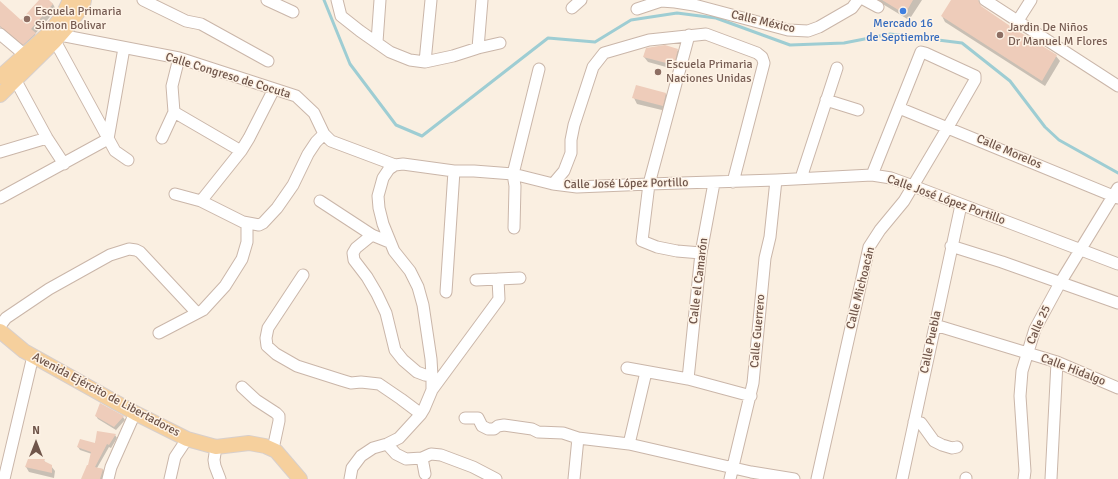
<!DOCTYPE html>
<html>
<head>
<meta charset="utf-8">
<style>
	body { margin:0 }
	#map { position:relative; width:1118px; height:479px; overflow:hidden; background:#faefe1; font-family:Signika,sans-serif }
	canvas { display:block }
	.north { position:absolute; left:16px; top:423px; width:40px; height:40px; -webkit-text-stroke:3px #fef3e6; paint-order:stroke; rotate:0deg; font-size:11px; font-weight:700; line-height:16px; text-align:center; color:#6f554a }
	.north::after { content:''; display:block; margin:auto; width:14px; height:18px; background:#6f554a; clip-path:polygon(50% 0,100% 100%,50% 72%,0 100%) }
</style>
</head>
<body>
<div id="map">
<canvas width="1118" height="479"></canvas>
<div class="north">N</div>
</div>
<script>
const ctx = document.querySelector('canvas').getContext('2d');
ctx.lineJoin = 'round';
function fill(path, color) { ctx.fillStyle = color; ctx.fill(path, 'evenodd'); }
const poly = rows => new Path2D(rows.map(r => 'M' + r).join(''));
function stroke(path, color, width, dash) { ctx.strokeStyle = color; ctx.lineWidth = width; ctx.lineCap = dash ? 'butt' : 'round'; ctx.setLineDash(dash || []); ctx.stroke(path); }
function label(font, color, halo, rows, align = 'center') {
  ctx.font = font + ' Signika,sans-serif'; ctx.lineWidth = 3; ctx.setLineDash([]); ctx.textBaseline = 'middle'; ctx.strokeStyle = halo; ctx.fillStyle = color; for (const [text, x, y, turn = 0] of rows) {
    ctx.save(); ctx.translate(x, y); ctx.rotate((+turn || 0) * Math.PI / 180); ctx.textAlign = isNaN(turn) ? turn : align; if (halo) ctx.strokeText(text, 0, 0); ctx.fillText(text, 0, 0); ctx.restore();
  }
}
fill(poly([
	[40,0,48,0,53,4,56,10,35,34,38,39,27,49,0,27,0,3,21,21],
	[876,0,922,0,909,20],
	[952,0,978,0,981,7,1012,28,1056,56,1060,61,1045,86,945,22,942,16],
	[677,50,681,55,677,70,648,62,644,57],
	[666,94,669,99,666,111,637,104,634,98],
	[96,416,123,417,125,420,116,430,98,419],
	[98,433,115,435,117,438,111,448,109,447,97,468,103,469,105,473,102,479,82,479,89,466,92,454,80,450,78,447,95,444],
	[44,460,46,464,51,466,55,471,54,478,29,472,26,467]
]), '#0003');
stroke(poly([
	[324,0,350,64,396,125,422,136,548,38,595,42,631,20,677,13,716,18,790,45,844,43,890,34,962,43,1010,81,1045,127,1059,140,1118,173]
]), '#9ecdd3', 3);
fill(poly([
	[39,0,49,0,53,4,31,29,36,33,23,45,0,26,0,1,21,20],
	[882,0,913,0,905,14],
	[951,0,978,0,981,6,1013,28,1057,55,1042,81,941,16],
	[665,45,678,49,674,65,643,57,646,48],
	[636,85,666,93,663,106,632,98],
	[100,403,124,416,114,427,95,416],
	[97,431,116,434,109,445,107,444,95,467,103,469,100,479,81,479,87,465,88,465,91,452,77,447,80,439,95,443],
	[28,459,45,459,44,461,52,465,52,473,25,467]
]), '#eeccba');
const minor = poly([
	[143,0,186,21,201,24,268,61],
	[267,0,293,12],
	[337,0,341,16,360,31,390,52,410,60,425,62,453,56,478,48,500,43],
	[865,0,878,7],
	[985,0,1118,86],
	[572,8,581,0],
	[637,9,661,1,675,2,694,5,788,30,808,31,819,27,852,8,858,0],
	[1017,22,1031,0],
	[0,34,25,55],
	[60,35,179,58,296,96,314,113,324,134,331,141,395,165],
	[689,35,649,184,642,241,657,247,677,251,701,253],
	[55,41,115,151,128,160],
	[377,42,380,0],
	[478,48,482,0],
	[425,62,431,0],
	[16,81,47,138,64,164],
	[826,100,858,110],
	[899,108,1118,198],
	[174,112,241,151],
	[174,112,172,86,179,58],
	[162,138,174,112],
	[0,152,47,138],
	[801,178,837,68],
	[553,184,564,171,571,153,571,140,574,125,593,67,604,53,649,40,706,34,757,53,762,57,764,63,733,182],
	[175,194,201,201,243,222,259,225,263,223,277,208,293,185,308,154,316,142,324,134],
	[0,198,108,139,124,48],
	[201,201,241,151,249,138,274,89],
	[320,201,372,235,389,242],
	[514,228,515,186,513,174,539,69],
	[372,235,356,248,353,253,354,260,367,277,377,294,386,313,395,350,403,360,417,372,425,375,432,376],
	[951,246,1002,262,1118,303],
	[303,275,268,328,266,338,267,346,276,354,297,366,341,380,351,383,361,382,379,384,401,399,421,414],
	[476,280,520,278],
	[446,292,454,171],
	[935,325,1057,362,1118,388],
	[0,326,6,318,49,289,110,255,129,249,136,250,140,252,197,313],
	[159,333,203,310,225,286,242,259,247,242,247,223],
	[627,368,688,379,751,396],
	[688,379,701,253,714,183],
	[242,387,256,400,276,413,279,416,279,421,273,449],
	[432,390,499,299,498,279],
	[465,418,478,418,482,426,488,429,494,429,498,426,504,425,532,429,538,432,563,433,578,438,629,444,751,472,794,479],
	[914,422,921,423,934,441,942,445,952,448,957,447],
	[387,444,396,454,406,459,422,458,431,454,441,455,473,467,496,479],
	[629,444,646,372],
	[216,447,214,460,215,466,220,479],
	[422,458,425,474],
	[4,479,33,356],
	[108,479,111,467,135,413],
	[170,479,175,457,187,439],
	[350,479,352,468,361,456,373,448,387,444,399,438,421,414,424,409,432,390,432,376,431,359,423,305,418,287,410,271,394,251,383,224,379,208,378,196,383,178,389,169,395,165,403,164,454,171,474,171,513,174,553,184,577,187,649,184,776,180,872,175,891,178,913,186,1118,264],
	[574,479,578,438],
	[730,479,753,383,765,258,770,237,776,180],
	[817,479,869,247,880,230,904,201,948,127,975,80,975,76,925,53,921,52,872,175],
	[902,479,961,205],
	[966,479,966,478],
	[1024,479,1025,471,1020,396,1022,371,1035,329,1060,283,1118,188],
	[1051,479,1057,362]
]);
const major = poly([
	[0,77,49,33,63,15,70,0],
	[0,95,55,41,69,25,83,5,84,0],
	[0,331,24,351,135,413,187,439,216,447,249,443,265,446,276,451,300,479]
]);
stroke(minor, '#cab6a9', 13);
stroke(major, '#d7cfcc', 16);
stroke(minor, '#fff', 11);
stroke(major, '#f6d09d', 14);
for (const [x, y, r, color] of [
	[903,11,4,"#3f7fe0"],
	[27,19,4,"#8d6e63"],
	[1000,35,4,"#8d6e63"],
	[658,72,4,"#8d6e63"]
]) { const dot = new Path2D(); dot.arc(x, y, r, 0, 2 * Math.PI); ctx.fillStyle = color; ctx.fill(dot); stroke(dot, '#fef3e6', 1.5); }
label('12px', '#785e54', '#fef3e6', [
	["Escuela Primaria",35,12],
	["Simon Bolivar",35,26],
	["Jardin De Niños",1008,28],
	["Dr Manuel M Flores",1008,42],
	["Escuela Primaria",666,65],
	["Naciones Unidas",666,79]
], 'left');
label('12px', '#6f554a', '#fef3e6', [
	["Calle México",763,22,13],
	["Calle Congreso de Cocuta",228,76,17],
	["Calle Morelos",1009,152,23],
	["Calle José López Portillo",626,184,-1],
	["Calle José López Portillo",946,200,20],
	["Calle el Camarón",699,281,-83],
	["Calle Michoacán",861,288,-76],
	["Calle 25",1039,325,-66],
	["Calle Guerrero",758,331,-85],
	["Calle Puebla",931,342,-78],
	["Calle Hidalgo",1073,370,21],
	["Avenida Ejército de Libertadores",106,395,28]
]);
label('12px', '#366cbe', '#fef3e6', [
	["Mercado 16",903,24],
	["de Septiembre",903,38]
]);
</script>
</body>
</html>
